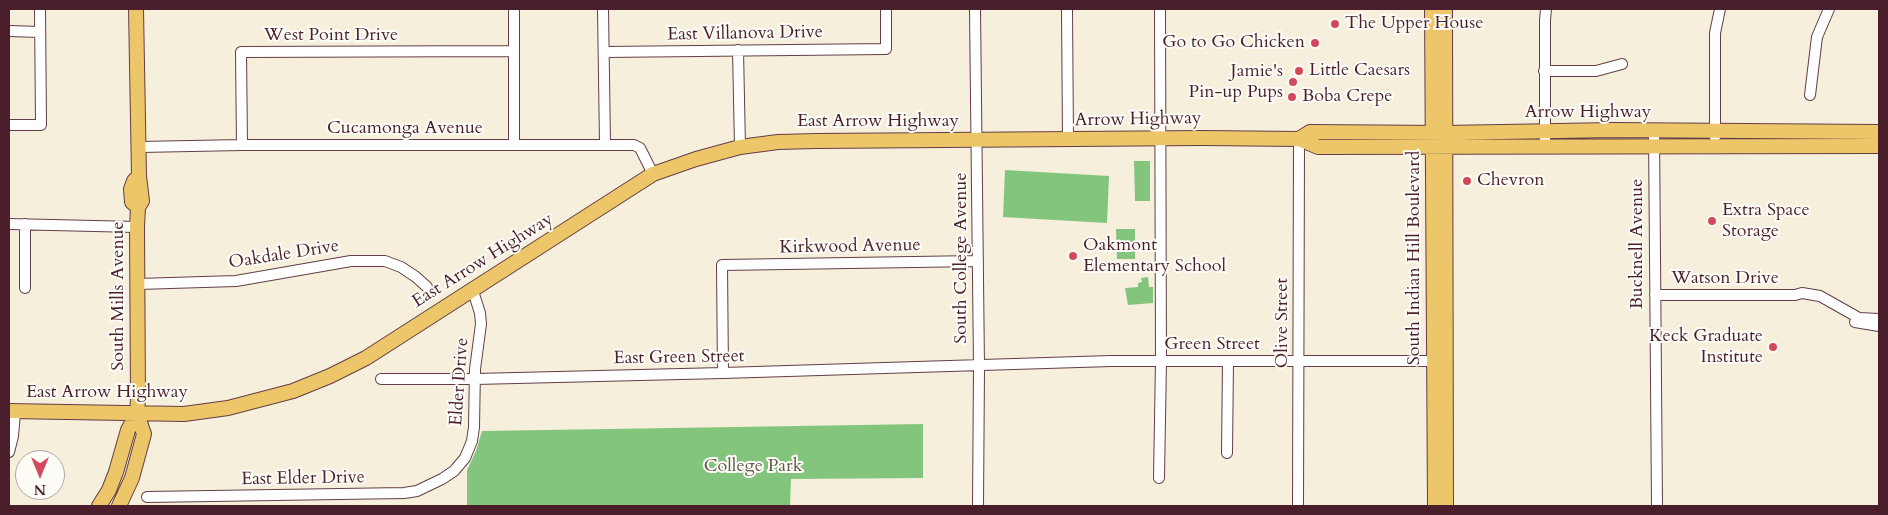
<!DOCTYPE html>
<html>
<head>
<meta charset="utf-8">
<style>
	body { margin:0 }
	#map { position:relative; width:1888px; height:515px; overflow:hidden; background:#f5efdc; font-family:Cardo,serif }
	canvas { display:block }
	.frame { position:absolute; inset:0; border:10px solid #4a1f2b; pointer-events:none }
	.north { position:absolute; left:15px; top:450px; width:50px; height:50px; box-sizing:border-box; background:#fdfcf7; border:1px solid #b5a4a5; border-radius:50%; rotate:180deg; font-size:14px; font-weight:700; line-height:20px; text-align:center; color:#4a1f2b }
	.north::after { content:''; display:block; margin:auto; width:18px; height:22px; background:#d1495b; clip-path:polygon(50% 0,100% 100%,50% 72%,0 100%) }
</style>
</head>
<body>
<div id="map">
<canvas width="1888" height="515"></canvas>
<div class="frame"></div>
<div class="north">N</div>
</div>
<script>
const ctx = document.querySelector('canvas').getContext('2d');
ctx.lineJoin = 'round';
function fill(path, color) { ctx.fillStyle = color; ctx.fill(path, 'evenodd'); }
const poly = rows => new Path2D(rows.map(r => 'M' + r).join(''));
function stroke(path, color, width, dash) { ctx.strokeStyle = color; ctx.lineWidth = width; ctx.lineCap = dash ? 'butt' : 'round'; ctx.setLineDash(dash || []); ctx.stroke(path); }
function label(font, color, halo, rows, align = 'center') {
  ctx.font = font + ' Cardo,serif'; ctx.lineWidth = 4; ctx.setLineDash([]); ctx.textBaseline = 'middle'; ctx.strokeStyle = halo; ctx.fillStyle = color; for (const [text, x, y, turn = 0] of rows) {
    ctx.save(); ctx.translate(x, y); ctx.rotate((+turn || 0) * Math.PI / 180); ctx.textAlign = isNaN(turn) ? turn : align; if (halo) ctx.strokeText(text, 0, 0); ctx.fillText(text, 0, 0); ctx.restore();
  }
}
fill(poly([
	[1134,161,1150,161,1150,201,1135,201],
	[1005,170,1109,176,1107,223,1003,217],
	[1116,229,1135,229,1135,259,1117,259],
	[1148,277,1149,287,1153,287,1153,303,1128,305,1125,288,1138,287,1138,283,1142,282,1141,278],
	[923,424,923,478,791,479,790,506,467,506,467,470,476,451,482,431]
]), '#84c57d');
const minor = poly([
	[514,9,514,145],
	[603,9,605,144],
	[975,9,979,367,978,506],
	[1067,9,1068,140],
	[9,31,40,32],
	[738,50,740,147],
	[604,52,886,49,886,9],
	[1544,71,1596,71,1622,64],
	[1810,95,1817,37,1829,9],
	[9,125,41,125,40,9],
	[1654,131,1657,506],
	[1715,137,1715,33,1720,9],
	[242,145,241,52,514,51],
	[1545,146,1545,20,1546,9],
	[140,147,242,145,634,145,640,148,653,174],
	[9,224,137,227],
	[25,224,25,288],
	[138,284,236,281,351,261,385,261,401,267,416,277,427,287],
	[1655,295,1795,295,1802,293,1820,296,1859,318,1879,319],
	[1855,322,1879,326],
	[723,373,722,265,978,261],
	[381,379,475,379,723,373,1111,361,1439,361],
	[9,452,13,436,15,412],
	[1227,453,1228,361],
	[1159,478,1161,361,1160,9],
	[147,497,404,493,417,491,442,479,454,471,465,458,472,441,474,427,475,369,481,324,480,313,473,291],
	[1298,506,1299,139]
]);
const major = poly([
	[1432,9,1435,506],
	[1445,9,1446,506],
	[1299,139,1310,132,1445,133,1613,130,1879,132],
	[138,207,132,202,131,189,134,181,139,176],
	[9,411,184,414,228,408,293,391,330,376,366,358,653,174,696,159,740,147,778,142,816,141,1202,138,1299,139,1318,147,1879,146],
	[99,506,109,490,116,472,128,430,137,414,138,399,137,227,138,207,142,201,139,176,136,9],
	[119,506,132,478,144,434,137,414]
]);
stroke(minor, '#643e46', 12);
stroke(major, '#643e46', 16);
stroke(minor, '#fff', 10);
stroke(major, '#ecc669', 14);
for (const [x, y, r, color] of [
	[1335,24,5,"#d1495b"],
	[1315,43,5,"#d1495b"],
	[1299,71,5,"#d1495b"],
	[1293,82,5,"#d1495b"],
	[1292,97,5,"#d1495b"],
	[1467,181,5,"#d1495b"],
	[1712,221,5,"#d1495b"],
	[1073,256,5,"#d1495b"],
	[1773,347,5,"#d1495b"]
]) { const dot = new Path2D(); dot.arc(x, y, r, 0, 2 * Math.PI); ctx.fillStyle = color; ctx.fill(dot); stroke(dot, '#fdfcf7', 2); }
label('18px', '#4a1f2b', '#fdfcf7', [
	["The Upper House",1345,24],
	["Go to Go Chicken",1305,43,"right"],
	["Little Caesars",1309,71],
	["Jamie's",1283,72,"right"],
	["Pin-up Pups",1283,93,"right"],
	["Boba Crepe",1302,97],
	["Chevron",1477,181],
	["Extra Space",1722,211],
	["Storage",1722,232],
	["Oakmont",1083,246],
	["Elementary School",1083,267],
	["Keck Graduate",1763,337,"right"],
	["Institute",1763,358,"right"]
], 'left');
label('18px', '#4a1f2b', '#fdfcf7', [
	["East Villanova Drive",745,34,-1],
	["West Point Drive",331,36],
	["Arrow Highway",1588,113],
	["Arrow Highway",1138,120,-1],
	["East Arrow Highway",878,122],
	["Cucamonga Avenue",405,129],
	["Bucknell Avenue",1638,244,-90],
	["Kirkwood Avenue",850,247,-1],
	["Oakdale Drive",284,255,-9],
	["South College Avenue",962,258,-90],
	["South Indian Hill Boulevard",1415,258,-90],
	["East Arrow Highway",483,261,-32],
	["Watson Drive",1725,279],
	["South Mills Avenue",119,296,-90],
	["Olive Street",1283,323,-90],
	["Green Street",1212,345],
	["East Green Street",679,358,-1],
	["Elder Drive",460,382,-86],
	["East Arrow Highway",107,393],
	["East Elder Drive",303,479,-1]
]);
label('18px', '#5e5948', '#fdfcf7', [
	["College Park",753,467]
]);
</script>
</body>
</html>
